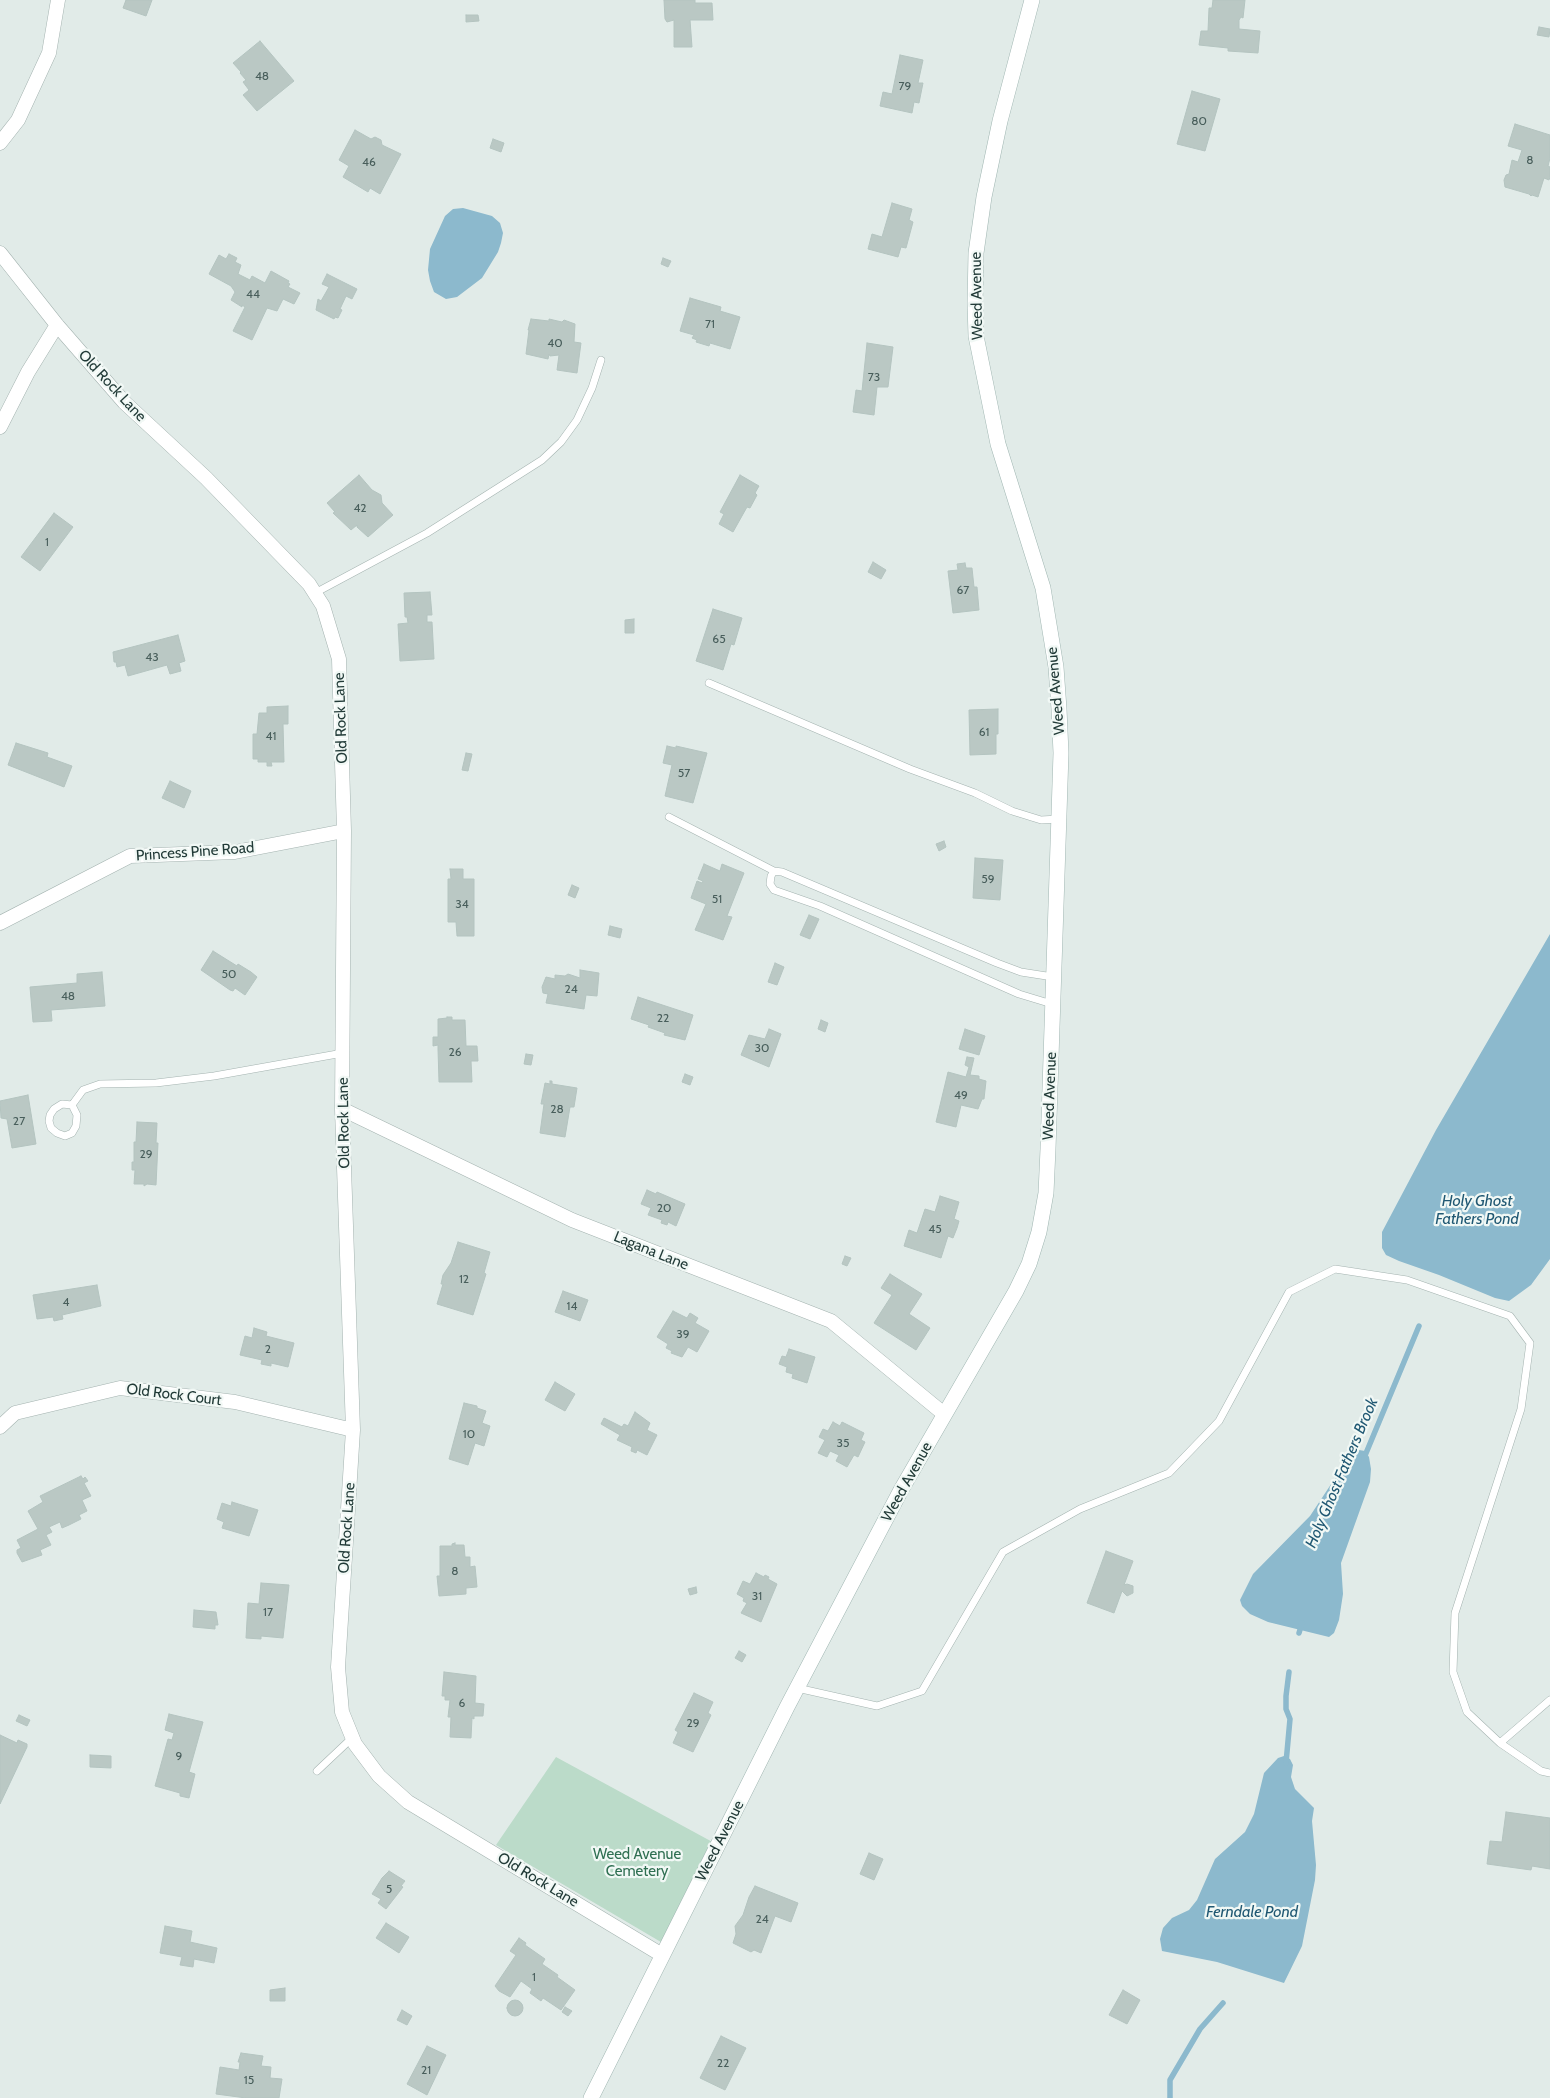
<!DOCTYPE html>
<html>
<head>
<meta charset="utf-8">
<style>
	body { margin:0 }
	canvas { display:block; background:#e1ebe8 }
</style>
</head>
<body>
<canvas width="1550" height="2098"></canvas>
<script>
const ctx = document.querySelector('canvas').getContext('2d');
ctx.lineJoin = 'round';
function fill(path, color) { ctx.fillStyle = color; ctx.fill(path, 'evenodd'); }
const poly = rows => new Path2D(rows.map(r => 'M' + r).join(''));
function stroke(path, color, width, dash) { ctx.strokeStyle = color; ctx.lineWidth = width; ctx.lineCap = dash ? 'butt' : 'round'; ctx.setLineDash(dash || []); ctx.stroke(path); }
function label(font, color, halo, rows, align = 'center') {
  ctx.font = font + ' Cabin,sans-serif'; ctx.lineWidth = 4.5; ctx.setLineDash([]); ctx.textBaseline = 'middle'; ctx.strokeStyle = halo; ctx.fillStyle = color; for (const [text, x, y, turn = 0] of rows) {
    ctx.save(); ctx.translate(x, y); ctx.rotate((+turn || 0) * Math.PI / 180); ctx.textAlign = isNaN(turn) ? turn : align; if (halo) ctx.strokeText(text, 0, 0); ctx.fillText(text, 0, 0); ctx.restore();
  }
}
fill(poly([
	[556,1757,718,1845,666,1945,496,1845]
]), '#bbdbc9');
fill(poly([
	[463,208,492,216,500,223,503,233,501,243,498,252,482,278,457,297,446,299,434,292,430,281,428,270,430,249,445,216,453,209],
	[1550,934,1550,1259,1531,1285,1509,1301,1495,1298,1439,1275,1399,1261,1386,1255,1382,1248,1382,1232,1436,1130],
	[1359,1450,1365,1451,1369,1457,1371,1469,1370,1482,1341,1563,1343,1594,1339,1620,1334,1633,1329,1637,1268,1622,1250,1614,1242,1606,1240,1600,1253,1574,1310,1516,1345,1463],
	[1284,1756,1290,1759,1293,1765,1291,1777,1295,1789,1314,1808,1312,1821,1316,1865,1315,1880,1302,1946,1284,1983,1217,1962,1162,1951,1160,1939,1163,1928,1172,1918,1189,1910,1197,1900,1215,1859,1245,1832,1254,1814,1264,1773,1278,1758]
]), '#8cb9cd');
stroke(poly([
	[1364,1458,1419,1326],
	[1299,1633,1302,1623],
	[1286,1763,1290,1719,1286,1709,1286,1696,1289,1672],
	[1170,2098,1170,2080,1200,2029,1223,2003]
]), '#8cb9cd', 5.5);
const building = poly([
	[126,0,152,0,146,16,123,8,126,0],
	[664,0,695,0,695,3,712,3,713,20,690,20,692,47,674,47,674,20,667,22,665,19,664,0],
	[1213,0,1245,0,1243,18,1241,17,1239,20,1239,29,1260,31,1258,53,1228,51,1228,48,1199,45,1201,31,1208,31,1209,8,1212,8,1213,0],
	[466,15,478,15,479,21,466,22,466,15],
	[1539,27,1550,29,1549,37,1537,35,1539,27],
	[260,41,294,81,257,111,243,95,249,90,243,82,246,80,240,73,241,72,233,63,260,41],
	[900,55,923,60,918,83,923,83,919,103,914,102,912,113,880,106,883,92,892,94,900,55],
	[1192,91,1220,99,1205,151,1177,144,1192,91],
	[1515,124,1550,135,1550,158,1548,166,1550,167,1550,177,1549,180,1544,178,1538,197,1532,195,1531,196,1529,194,1505,187,1504,180,1506,175,1509,174,1512,160,1518,162,1522,150,1508,146,1515,124],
	[355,130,371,139,375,137,381,140,382,145,401,154,380,194,370,188,368,192,343,177,349,166,339,160,355,130],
	[493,139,504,143,501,152,490,148,493,139],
	[892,203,912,209,909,220,913,222,906,248,901,247,898,257,868,249,872,234,882,237,892,203],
	[229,254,237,258,235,262,241,265,238,274,250,280,252,276,265,283,271,271,289,281,288,283,290,284,288,287,300,293,294,304,283,299,277,311,267,308,252,340,233,331,245,307,242,305,242,307,231,300,235,292,231,286,209,274,219,255,226,259,229,254],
	[663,258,671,261,668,267,661,264,663,258],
	[327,274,357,289,352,299,346,296,340,309,342,310,338,318,335,317,334,319,316,310,318,299,321,301,329,287,322,284,327,274],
	[690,298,721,307,720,311,740,317,730,349,710,343,709,346,696,342,697,340,692,338,694,335,680,331,690,298],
	[531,319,549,321,549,319,562,322,564,320,575,324,574,342,581,343,577,373,557,370,559,355,550,356,549,354,548,359,526,354,529,330,528,330,531,319],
	[867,343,893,347,888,387,877,387,874,415,853,412,856,390,862,391,867,343],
	[359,475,372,490,381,495,382,503,393,515,368,537,357,527,357,525,351,530,333,513,335,512,327,503,359,475],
	[740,475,759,486,755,493,757,495,750,508,747,507,733,532,719,524,724,514,720,512,740,475],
	[54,513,73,527,40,571,21,557,54,513],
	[873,562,886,570,881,579,868,572,873,562],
	[965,563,966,568,972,568,974,587,977,587,979,610,953,613,948,571,958,570,957,564,965,563],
	[430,592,432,615,427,615,427,622,432,622,434,659,400,661,398,624,408,623,407,617,405,617,404,593,430,592],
	[713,609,742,618,734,645,731,644,723,670,696,661,713,609],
	[634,619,634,633,625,633,625,620,634,619],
	[178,635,185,661,179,663,181,671,170,674,167,665,128,676,125,665,117,667,116,662,114,662,113,652,178,635],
	[288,706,288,724,283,724,284,762,271,762,272,766,267,766,267,762,258,762,258,759,253,759,253,734,257,734,259,713,267,713,267,707,288,706],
	[998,709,998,734,996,734,996,754,970,755,969,710,998,709],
	[16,743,48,753,47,757,72,766,64,787,8,765,16,743],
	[667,746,676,748,676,746,707,753,693,803,665,796,672,765,663,763,667,746],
	[466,753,472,754,468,771,462,770,466,753],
	[170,781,191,791,184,808,162,798,170,781],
	[944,841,946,847,939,851,936,844,944,841],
	[975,858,1003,860,1000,900,973,898,975,858],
	[704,864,720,871,722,864,744,873,727,916,732,917,723,940,695,930,706,904,691,898,697,881,702,883,703,881,698,879,704,864],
	[450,869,463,869,463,879,474,879,474,936,457,936,456,922,448,922,448,879,451,879,450,869],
	[572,885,579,888,575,898,568,895,572,885],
	[809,915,819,919,810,939,800,935,809,915],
	[610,926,622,929,620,938,608,935,610,926],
	[213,951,237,966,238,964,251,972,257,977,245,995,235,988,233,991,230,990,201,970,213,951],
	[775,963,784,967,777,985,768,982,775,963],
	[580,970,599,973,597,996,586,995,584,1009,546,1003,548,994,543,993,542,987,546,977,555,979,555,975,565,976,568,974,580,978,580,970],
	[102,972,105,1006,51,1010,52,1021,33,1022,30,987,77,983,77,974,102,972],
	[638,997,693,1015,685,1040,664,1035,665,1033,648,1027,649,1025,631,1019,638,997],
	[447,1017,452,1017,452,1020,465,1020,466,1046,477,1046,478,1061,471,1061,472,1082,439,1082,438,1049,438,1045,433,1046,433,1037,438,1037,438,1019,447,1018,447,1017],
	[821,1020,828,1023,825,1032,818,1029,821,1020],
	[769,1029,781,1034,769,1067,741,1055,749,1035,765,1039,769,1029],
	[965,1029,985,1036,979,1055,959,1049,965,1029],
	[526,1054,533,1055,531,1065,524,1064,526,1054],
	[967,1057,974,1058,970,1075,979,1076,979,1079,986,1081,984,1099,982,1099,978,1109,961,1105,956,1127,936,1122,948,1072,966,1077,969,1067,965,1065,967,1057],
	[685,1074,693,1077,690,1085,682,1082,685,1074],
	[550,1081,552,1081,552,1084,577,1088,574,1107,570,1107,565,1137,540,1133,544,1104,541,1104,545,1083,550,1084,550,1081],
	[28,1095,36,1144,12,1148,7,1119,1,1118,0,1101,28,1095],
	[137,1122,157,1123,156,1143,158,1143,156,1185,147,1184,144,1186,144,1184,134,1184,135,1170,132,1170,132,1162,134,1162,134,1142,136,1142,137,1122],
	[647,1190,656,1194,657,1192,685,1204,676,1226,668,1222,667,1225,661,1223,662,1220,648,1215,651,1208,641,1204,647,1190],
	[940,1196,959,1202,954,1219,959,1221,957,1228,953,1238,948,1236,941,1258,904,1246,909,1230,917,1233,925,1209,935,1212,940,1196],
	[458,1242,490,1252,484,1273,486,1274,473,1315,437,1304,443,1284,441,1284,443,1275,451,1263,458,1242],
	[845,1256,851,1258,847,1266,842,1264,845,1256],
	[890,1274,922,1294,909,1314,930,1328,916,1350,874,1323,892,1295,881,1288,890,1274],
	[97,1285,101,1306,62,1315,63,1319,54,1321,53,1317,37,1319,33,1295,97,1285],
	[563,1291,588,1300,580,1321,555,1312,563,1291],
	[673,1311,687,1318,690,1313,698,1318,695,1323,709,1331,697,1352,688,1347,682,1357,671,1353,672,1351,666,1348,668,1344,657,1337,673,1311],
	[254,1328,267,1332,266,1336,294,1343,288,1367,271,1363,271,1366,261,1364,262,1360,240,1355,245,1336,252,1338,254,1328],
	[789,1349,815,1357,807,1383,792,1378,793,1374,786,1372,787,1367,779,1364,782,1356,786,1357,789,1349],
	[555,1382,575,1394,565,1411,545,1400,555,1382],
	[464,1403,477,1406,477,1408,486,1411,482,1423,490,1426,484,1446,475,1443,468,1465,449,1459,464,1403],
	[635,1412,650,1423,647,1430,657,1435,647,1455,637,1450,636,1453,631,1451,632,1447,617,1440,620,1435,601,1424,604,1418,622,1427,624,1424,628,1426,635,1412],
	[833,1422,840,1426,842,1422,864,1433,861,1440,865,1442,858,1457,854,1455,847,1467,836,1461,839,1455,830,1451,827,1457,818,1453,825,1440,819,1437,823,1429,828,1431,833,1422],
	[81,1476,83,1479,85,1477,88,1481,84,1483,91,1496,82,1500,87,1511,79,1515,81,1519,69,1525,62,1528,60,1522,49,1527,52,1532,46,1535,51,1545,40,1550,42,1555,22,1562,17,1553,17,1550,21,1548,17,1540,38,1529,28,1511,43,1502,40,1496,81,1476],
	[232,1502,258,1510,249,1536,222,1528,224,1522,217,1519,222,1503,231,1506,232,1502],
	[455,1543,455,1545,464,1545,465,1557,470,1557,470,1567,475,1566,477,1587,466,1588,466,1594,439,1596,437,1576,440,1576,440,1546,452,1546,452,1544,455,1543],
	[1106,1551,1133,1561,1124,1585,1127,1584,1133,1586,1133,1593,1127,1596,1122,1591,1114,1613,1087,1603,1106,1551],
	[756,1573,764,1577,765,1575,769,1577,768,1579,777,1584,761,1622,741,1613,747,1603,743,1601,744,1598,737,1594,743,1581,750,1584,756,1573],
	[261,1583,289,1585,283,1638,261,1636,261,1639,246,1638,248,1603,259,1604,261,1583],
	[696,1587,697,1593,690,1595,688,1589,696,1587],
	[194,1610,216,1612,218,1625,215,1625,215,1629,193,1627,194,1610],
	[739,1651,746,1655,742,1662,735,1658,739,1651],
	[444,1672,476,1676,475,1703,484,1704,483,1716,474,1716,474,1719,472,1718,471,1738,450,1737,451,1717,448,1717,450,1700,445,1700,445,1696,442,1696,444,1672],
	[694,1693,713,1702,708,1713,711,1715,693,1752,673,1743,678,1732,675,1730,694,1693],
	[169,1714,203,1722,189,1772,195,1774,189,1798,180,1796,180,1793,155,1786,168,1739,172,1740,174,1733,165,1730,169,1714],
	[19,1715,30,1720,27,1726,16,1721,19,1715],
	[0,1735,17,1743,18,1740,27,1744,27,1747,0,1804,0,1735],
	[90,1755,111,1756,111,1768,90,1767,90,1755],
	[1506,1812,1550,1818,1550,1869,1532,1866,1531,1870,1487,1864,1490,1841,1502,1842,1506,1812],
	[869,1853,883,1859,874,1880,860,1874,869,1853],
	[389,1871,405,1881,401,1886,403,1887,386,1909,378,1903,381,1899,372,1894,382,1878,389,1871],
	[755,1886,798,1903,791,1922,775,1916,761,1953,754,1950,751,1952,733,1943,736,1934,735,1926,743,1915,749,1897,755,1886],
	[386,1923,409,1937,399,1953,376,1938,386,1923],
	[165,1926,192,1931,190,1942,217,1948,214,1963,194,1959,193,1967,180,1965,182,1957,160,1953,165,1926],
	[519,1938,526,1943,525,1945,545,1959,542,1964,558,1975,557,1977,575,1990,561,2010,543,1998,541,2001,530,1993,532,1989,521,1981,510,1997,499,1991,495,1986,516,1955,510,1951,519,1938],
	[285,1988,285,2001,270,2001,270,1990,285,1988],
	[1123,1990,1140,2000,1127,2024,1109,2015,1123,1990],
	'507 2008a8 8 0 1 1 16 0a8 8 0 1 1-16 0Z',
	[565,2007,572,2011,568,2016,562,2012,565,2007],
	[402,2010,412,2016,407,2025,397,2020,402,2010],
	[721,2036,746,2048,725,2090,700,2078,721,2036],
	[427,2046,446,2055,427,2095,407,2084,427,2046],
	[241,2053,263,2056,261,2066,271,2067,270,2078,282,2079,279,2098,246,2098,216,2094,220,2067,239,2070,240,2062,238,2062,241,2053]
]);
fill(building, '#bac8c4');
stroke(building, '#b4c4c0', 1);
const lane = poly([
	[315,593,427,533,542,460,561,442,577,420,592,388,601,360],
	[709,683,910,769,975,793,1012,811,1041,820,1059,819],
	[669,817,774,871],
	[1052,1004,1019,994,820,906,774,890,770,884,771,876,774,871,782,872,997,963,1021,972,1053,977],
	[72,1105,77,1115,76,1126,72,1133,65,1136,57,1133,51,1128,49,1121,50,1115,54,1109,62,1104,72,1105,83,1090,100,1084,156,1083,214,1076,343,1053],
	[797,1688,877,1706,922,1691,1003,1552,1080,1509,1169,1473,1219,1421,1289,1292,1335,1269,1407,1280,1510,1316,1530,1343,1521,1409,1455,1613,1453,1672,1467,1712,1500,1743,1541,1771,1550,1773],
	[1500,1743,1550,1700],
	[317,1771,352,1738]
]);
const street = poly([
	[0,143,18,120,49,53,58,0],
	[0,253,57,325,124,402,206,478,309,584,323,606,339,659,344,831,342,1109,353,1430,338,1667,342,1712,355,1744,379,1776,408,1802,662,1955],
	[0,427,28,372,57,325],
	[0,923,130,856,235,852,344,831],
	[342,1109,572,1220,831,1321,944,1414],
	[0,1427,15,1413,120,1388,235,1402,353,1430]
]);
const secondary = poly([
	[591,2098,787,1707,901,1490,1016,1291,1029,1264,1039,1232,1046,1193,1048,1149,1061,753,1059,709,1056,667,1043,588,998,444,976,336,975,303,976,253,984,197,1000,121,1032,0]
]);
stroke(lane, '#a4b3b0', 8);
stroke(street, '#a4b3b0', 15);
stroke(secondary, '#a0b6b2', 16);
stroke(lane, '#fff', 7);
stroke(street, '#fff', 14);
stroke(secondary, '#fff', 15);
label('12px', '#485e5b', null, [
	["48",262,76],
	["79",905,86],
	["80",1199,121],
	["8",1530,160],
	["46",369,162],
	["44",253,294],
	["71",710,324],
	["40",555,343],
	["73",874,377],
	["42",360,508],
	["1",47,542],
	["67",963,590],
	["65",719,639],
	["43",152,657],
	["61",984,732],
	["41",271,736],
	["57",684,773],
	["59",988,879],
	["51",717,899],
	["34",462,904],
	["50",229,974],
	["24",571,989],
	["48",68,996],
	["22",663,1018],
	["30",762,1048],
	["26",455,1052],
	["49",961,1095],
	["28",557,1109],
	["27",19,1121],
	["29",146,1154],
	["20",664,1208],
	["45",935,1229],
	["12",464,1279],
	["4",66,1302],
	["14",572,1306],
	["39",683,1334],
	["2",268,1349],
	["10",469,1434],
	["35",843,1443],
	["8",455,1571],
	["31",757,1596],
	["17",268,1612],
	["6",462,1703],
	["29",693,1723],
	["9",179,1756],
	["5",389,1889],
	["24",762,1919],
	["1",534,1977],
	["22",723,2063],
	["21",426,2070],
	["15",249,2080]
]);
label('15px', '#223b38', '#f1f8f5', [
	["Weed Avenue",977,296,-91],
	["Old Rock Lane",112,386,47],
	["Weed Avenue",1056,691,-95],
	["Old Rock Lane",341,718,-92],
	["Princess Pine Road",195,852,-4],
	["Weed Avenue",1050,1096,-88],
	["Old Rock Lane",344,1123,-91],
	["Lagana Lane",651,1251,22],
	["Old Rock Court",174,1395,7],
	["Weed Avenue",907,1482,-61],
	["Old Rock Lane",347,1528,-86],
	["Weed Avenue",720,1841,-63],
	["Old Rock Lane",538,1880,31]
]);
label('15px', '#2f6f52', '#f1f8f5', [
	["Weed Avenue",637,1855],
	["Cemetery",637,1872]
]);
label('italic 16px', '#205873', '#f1f8f5', [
	["Holy Ghost",1477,1201],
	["Fathers Pond",1477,1219],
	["Holy Ghost Fathers Brook",1342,1473,-67],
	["Ferndale Pond",1252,1912]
]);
</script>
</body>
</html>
